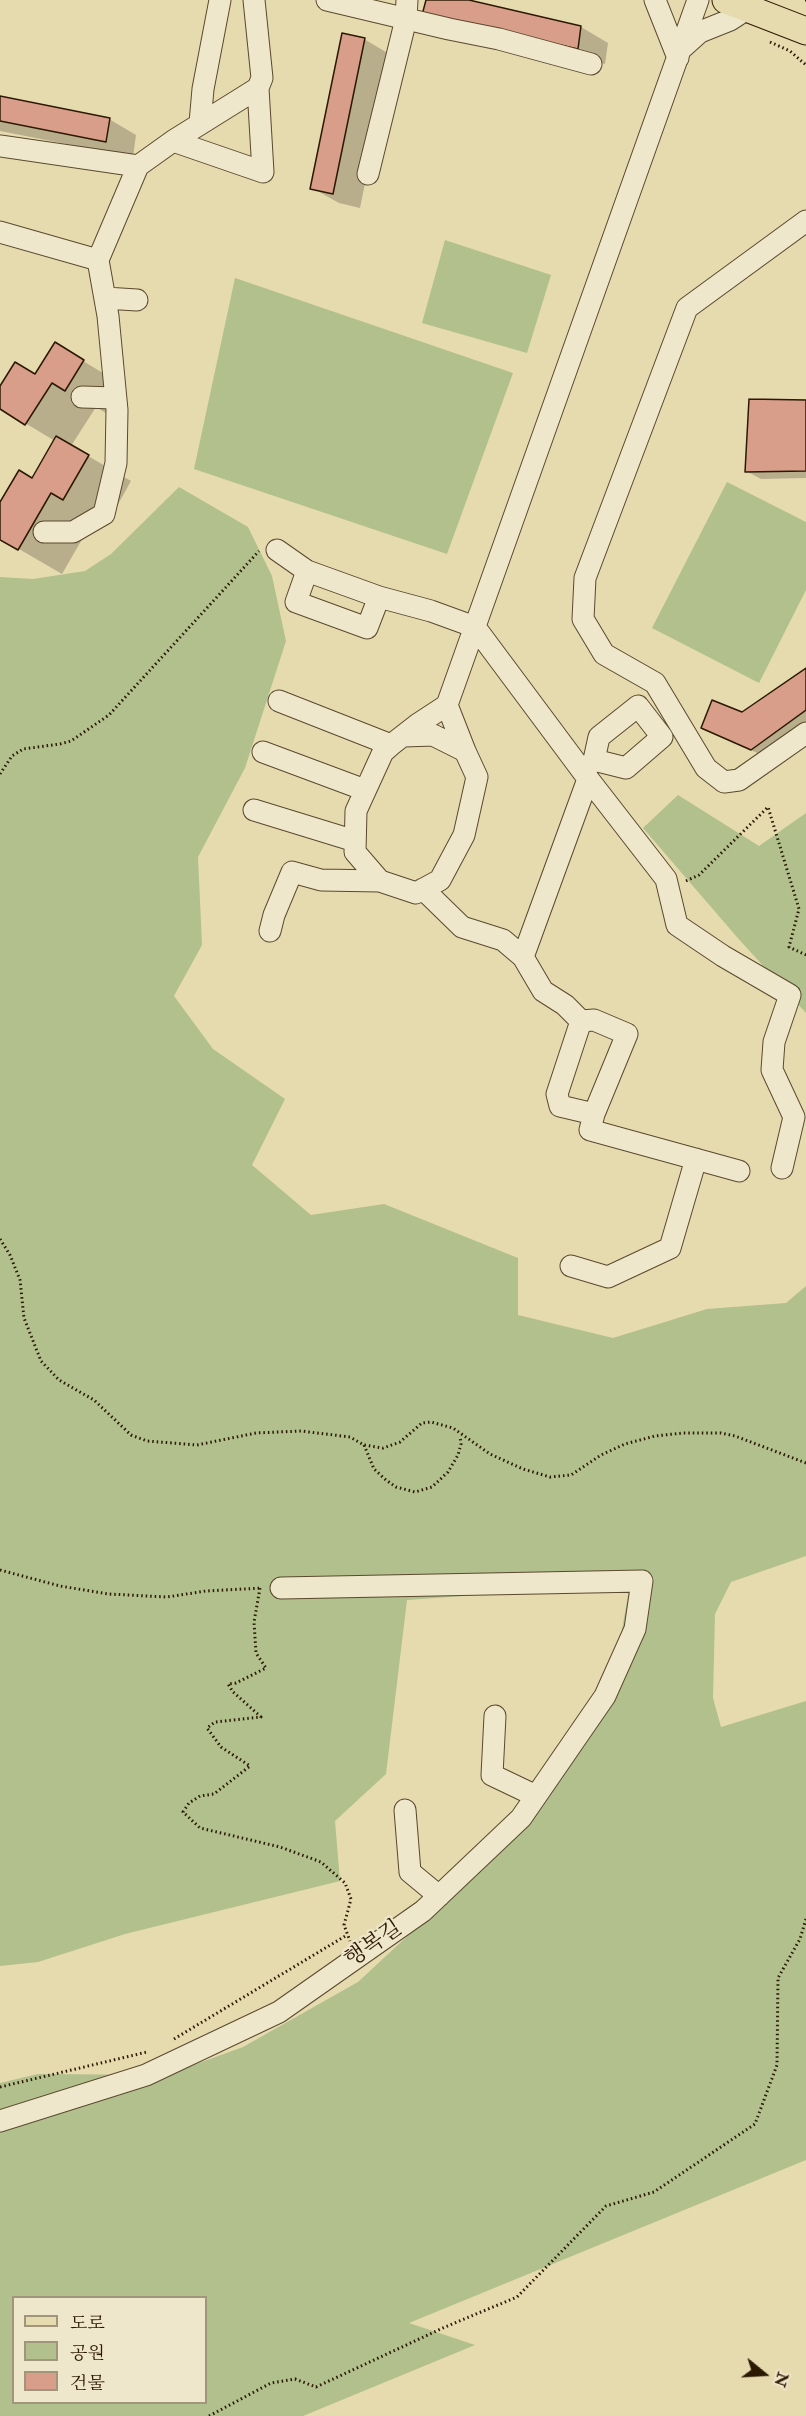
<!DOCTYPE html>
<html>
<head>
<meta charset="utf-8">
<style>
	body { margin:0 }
	#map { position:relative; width:806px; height:2416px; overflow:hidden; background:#e6daaf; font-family:"IM FELL Double Pica","Noto Serif KR",serif }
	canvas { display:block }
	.legend { position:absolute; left:12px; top:2296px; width:195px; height:108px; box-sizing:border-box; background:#efe7cb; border:2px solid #a1957b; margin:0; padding:8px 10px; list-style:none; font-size:18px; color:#2c1903 }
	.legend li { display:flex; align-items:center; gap:12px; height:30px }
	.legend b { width:30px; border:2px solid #a1957b }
	.north { position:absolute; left:734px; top:2344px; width:60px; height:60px; -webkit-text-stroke:4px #efe7cb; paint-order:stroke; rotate:108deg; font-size:16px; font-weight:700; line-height:24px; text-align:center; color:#2c1903 }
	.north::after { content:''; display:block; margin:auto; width:21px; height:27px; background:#2c1903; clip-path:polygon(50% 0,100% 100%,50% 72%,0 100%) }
</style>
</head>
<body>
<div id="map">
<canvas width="806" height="2416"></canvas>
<ul class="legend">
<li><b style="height:8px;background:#e6daaf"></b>도로</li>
<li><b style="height:16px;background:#b1c08d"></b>공원</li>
<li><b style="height:16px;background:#d89e8a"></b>건물</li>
</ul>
<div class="north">N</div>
</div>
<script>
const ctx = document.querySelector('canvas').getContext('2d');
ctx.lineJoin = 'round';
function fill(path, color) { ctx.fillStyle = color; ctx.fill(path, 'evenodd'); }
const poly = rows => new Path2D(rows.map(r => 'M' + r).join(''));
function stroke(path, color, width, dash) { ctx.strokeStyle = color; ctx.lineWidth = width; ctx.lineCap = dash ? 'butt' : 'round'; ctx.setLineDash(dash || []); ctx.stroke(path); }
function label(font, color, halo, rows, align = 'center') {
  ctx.font = font + ' "IM FELL Double Pica","Noto Serif KR",serif'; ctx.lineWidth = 4.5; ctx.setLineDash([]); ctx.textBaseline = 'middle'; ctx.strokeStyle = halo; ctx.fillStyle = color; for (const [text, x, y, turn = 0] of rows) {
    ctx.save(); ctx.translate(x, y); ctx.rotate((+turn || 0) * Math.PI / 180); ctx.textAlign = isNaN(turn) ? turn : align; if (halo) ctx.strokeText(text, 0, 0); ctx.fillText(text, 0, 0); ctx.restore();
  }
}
fill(poly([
	[445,240,551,275,527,353,422,323],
	[235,278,513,373,447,554,194,469],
	[727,482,806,522,806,590,759,683,652,628],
	[179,487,248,527,272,576,286,641,245,768,198,857,202,945,174,996,213,1049,285,1099,252,1165,311,1215,384,1204,518,1258,518,1315,613,1338,707,1309,786,1303,806,1286,806,1556,731,1582,715,1614,713,1698,721,1727,806,1701,806,2160,409,2323,475,2345,303,2416,0,2416,0,2083,38,2074,166,2075,243,2047,358,1982,472,1876,609,1704,630,1584,407,1600,386,1774,335,1821,340,1881,125,1934,38,1962,0,1966,0,577,33,579,85,571,111,554],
	[14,2298,206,2298,206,2402,14,2402],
	[678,795,759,846,806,813,806,1013,736,936,643,828]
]), '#b1c08d');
fill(poly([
	[427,0,462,0,581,27,608,43,605,64,451,30],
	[364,39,391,55,360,208,339,203,312,188],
	[0,98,109,119,136,135,133,157,0,131],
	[55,344,126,387,109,415,96,407,71,446,131,481,107,524,95,517,62,574,0,538,0,505,32,480,55,441,0,408,0,389,36,375],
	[806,401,806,478,761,479,746,471],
	[806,670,806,728,766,757,703,728,742,714]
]), '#0003');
const building = poly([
	[426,0,469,0,581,26,578,49,422,15,426,0],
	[342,33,365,38,333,194,310,189,342,33],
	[0,96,110,118,106,142,0,121,0,96],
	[55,342,84,360,65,391,52,383,25,425,0,409,0,386,15,362,35,374,55,342],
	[749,399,806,400,806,471,745,472,749,399],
	[56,436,89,455,63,500,51,493,18,550,0,540,0,502,19,470,32,478,56,436],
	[806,668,806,710,751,750,701,728,712,700,742,712,806,668]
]);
fill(building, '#d89e8a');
stroke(building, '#2c1903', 1.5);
const minor = poly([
	[327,0,449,29,499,39,591,64],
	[655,0,678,58],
	[681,49,700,32,730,20,747,9],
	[200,123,203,89,220,0],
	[173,141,263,172,258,88],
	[0,146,138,166],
	[368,174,406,19,407,0],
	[806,221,687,308,585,578,583,619,604,654,655,683,706,768,724,782,739,780,806,733],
	[0,232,98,260],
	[105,298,137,300],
	[82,397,115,398],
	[44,532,73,532,104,514,116,463,117,410,108,316,98,260,138,166,173,141,258,88,262,78,254,0],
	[277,550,307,571],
	[379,597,367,628,296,602,307,571,379,597,431,611,475,627,583,772,666,879,677,925,723,956,790,995,774,1042,772,1070,794,1117,782,1168],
	[279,701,391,745],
	[447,705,465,751],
	[404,736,433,735,465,751,477,777,464,835,440,880,416,893,380,881,355,852,356,811,383,752,391,745,418,724,447,705,698,0],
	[263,752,365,790],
	[583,772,594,760,599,737,638,706,662,737,626,768,594,760],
	[254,810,355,841],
	[423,889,462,927,503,940,523,957,543,991,565,1005,581,1021,594,1020,627,1034,594,1114,560,1106,557,1094,581,1021],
	[270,931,274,915,292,872,321,880,380,881],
	[523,957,588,779],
	[594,1114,590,1130,739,1171],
	[571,1266,608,1277,670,1248,696,1159],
	[495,1716,492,1775,536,1796],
	[405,1810,410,1872,439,1896],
	[0,2121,146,2075,279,2012,423,1911,521,1818,605,1696,635,1629,642,1581,281,1588]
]);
const major = poly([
	[726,0,806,31]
]);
stroke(minor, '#5a492e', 23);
stroke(major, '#2c1903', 29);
stroke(poly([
	[805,0,806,0],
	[770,42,790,51,806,65],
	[0,774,12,756,23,749,60,744,71,741,109,715,259,551],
	[686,881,699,875,768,807,799,909,789,947,806,955],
	[0,1239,10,1255,20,1280,24,1318,41,1361,59,1380,94,1400,131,1435,147,1441,197,1445,256,1433,301,1431,350,1437,364,1445,383,1448,400,1442,422,1423,431,1422,453,1428,490,1454,523,1469,550,1477,571,1475,601,1455,625,1444,655,1436,683,1433,721,1433,735,1436,806,1463],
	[364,1445,374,1469,386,1480,396,1487,415,1492,432,1487,448,1472,458,1455,461,1444,460,1436],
	[0,1570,60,1586,108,1594,167,1597,206,1591,262,1588],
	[260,1588,254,1622,256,1653,266,1668,236,1683,228,1684,233,1692,261,1717,215,1722,207,1728,221,1747,250,1766,214,1794,200,1796,189,1803,183,1812,200,1828,280,1847,321,1862,345,1883,351,1899,344,1925,350,1941],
	[174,2039,347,1935],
	[0,2087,147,2052],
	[209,2416,271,2383,295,2379,316,2387,445,2327,517,2297,606,2206,654,2192,755,2124,777,2065,778,1978,800,1939,806,1919]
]), '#2c1903', 3, [1.5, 3]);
stroke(minor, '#efe7cb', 21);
stroke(major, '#e6daaf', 27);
label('22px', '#2c1903', '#efe7cb', [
	["행복길",374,1945,-35]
]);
</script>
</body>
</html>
